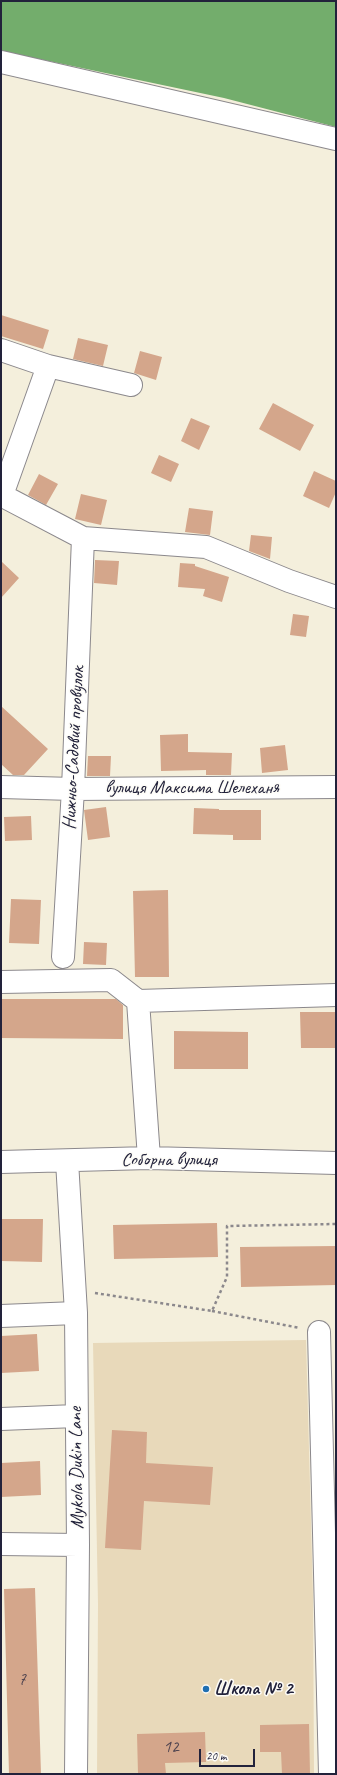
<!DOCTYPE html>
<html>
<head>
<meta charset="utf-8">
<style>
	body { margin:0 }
	#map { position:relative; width:337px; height:1775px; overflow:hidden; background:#f4efdc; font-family:Caveat,sans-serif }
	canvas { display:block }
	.frame { position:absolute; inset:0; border:2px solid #22223b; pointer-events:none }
	.scale { position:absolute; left:199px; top:1749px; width:56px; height:18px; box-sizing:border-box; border:2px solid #22223b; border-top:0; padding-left:5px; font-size:12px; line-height:14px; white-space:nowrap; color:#22223b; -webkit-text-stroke:3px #fdfcf7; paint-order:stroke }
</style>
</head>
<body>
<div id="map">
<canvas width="337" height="1775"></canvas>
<div class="frame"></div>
<div class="scale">20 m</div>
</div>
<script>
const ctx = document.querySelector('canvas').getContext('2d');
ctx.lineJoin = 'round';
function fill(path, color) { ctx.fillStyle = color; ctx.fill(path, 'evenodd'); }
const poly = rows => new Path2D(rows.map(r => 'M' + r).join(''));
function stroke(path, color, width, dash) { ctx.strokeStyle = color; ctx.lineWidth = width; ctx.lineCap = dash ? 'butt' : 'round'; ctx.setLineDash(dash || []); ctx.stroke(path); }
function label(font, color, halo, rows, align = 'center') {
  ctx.font = font + ' Caveat,sans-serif'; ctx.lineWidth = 3; ctx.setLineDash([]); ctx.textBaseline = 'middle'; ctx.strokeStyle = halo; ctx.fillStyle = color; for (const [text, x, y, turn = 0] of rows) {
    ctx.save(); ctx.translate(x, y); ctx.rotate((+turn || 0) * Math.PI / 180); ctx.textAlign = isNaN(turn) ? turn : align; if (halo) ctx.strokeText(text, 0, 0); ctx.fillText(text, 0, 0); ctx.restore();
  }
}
fill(poly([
	[306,1340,313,1597,314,1774,97,1774,98,1604,93,1343]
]), '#e8d9ba');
fill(poly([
	[1,1,336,1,336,127,224,98,1,51]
]), '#73ad6c');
fill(poly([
	[1,315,49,330,43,349,1,336],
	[78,338,108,345,103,366,73,359],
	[140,351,162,357,156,380,134,373],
	[273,403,314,425,300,451,259,429],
	[191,418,210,426,199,450,181,441],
	[159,455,179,464,171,482,151,473],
	[314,471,336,481,336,492,329,508,303,496],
	[39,474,58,484,46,505,28,495],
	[81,494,107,500,101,525,75,519],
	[189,508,213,511,210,535,185,532],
	[251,535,272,537,270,559,249,551],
	[95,560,119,561,117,585,94,583],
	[1,561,19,578,1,598],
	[180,563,195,564,195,566,229,577,222,602,203,596,205,589,178,587],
	[293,614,309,616,306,637,290,635],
	[1,706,48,749,24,775,13,775,1,764],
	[188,734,188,752,232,753,231,775,206,775,206,770,161,771,160,735],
	[285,745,288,770,262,773,260,748],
	[88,756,111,756,110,776,87,776],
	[106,807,110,837,88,840,84,810],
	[194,808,219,809,219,810,261,810,261,840,233,840,233,835,193,834],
	[31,816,32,840,5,841,4,817],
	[168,890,169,977,135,977,133,891],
	[11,899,41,900,39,944,9,943],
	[84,942,107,943,106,965,83,964],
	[1,999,116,999,123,1005,123,1039,1,1038],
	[300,1012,336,1012,336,1048,301,1048],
	[174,1031,248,1032,248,1069,174,1069],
	[1,1219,43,1219,42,1262,1,1261],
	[217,1223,218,1257,114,1259,113,1225],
	[336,1246,336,1285,241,1287,240,1247],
	[37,1334,39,1371,1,1373,1,1336],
	[112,1430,147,1432,146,1463,213,1467,210,1505,144,1501,141,1550,105,1548],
	[40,1461,41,1495,1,1497,1,1463],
	[35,1588,41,1774,9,1774,4,1589],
	[309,1724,310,1774,282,1774,281,1752,260,1752,260,1725],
	[205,1732,206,1762,165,1763,166,1774,138,1774,137,1734]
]), '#d4a68b');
const minor = poly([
	[1,350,48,366],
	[1,495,83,538,206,547,289,581,336,597],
	[2,495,48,366,131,385],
	[1,787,73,789,336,787],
	[63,957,73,789,83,538],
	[1,982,111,980,138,1001],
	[149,1158,138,1001,336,995],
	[67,1161,76,1313,78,1545,76,1774],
	[1,1162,149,1158,336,1163],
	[1,1316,76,1313],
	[319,1332,330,1774],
	[1,1419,76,1416],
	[1,1544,78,1545]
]);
const major = poly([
	[1,62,336,139]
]);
stroke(minor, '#8b888c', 24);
stroke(major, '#8b888c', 24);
stroke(poly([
	[95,1293,212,1311,227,1277,227,1226,336,1224],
	[212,1311,300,1328]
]), '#8b888c', 2.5, [3, 3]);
stroke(minor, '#fff', 22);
stroke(major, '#fff', 22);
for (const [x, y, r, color] of [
	[206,1689,4,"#1f6fb2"]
]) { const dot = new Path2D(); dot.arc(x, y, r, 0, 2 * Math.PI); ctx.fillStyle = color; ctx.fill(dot); stroke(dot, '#fdfcf7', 1.5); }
label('17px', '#4e434f', null, [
	["7",22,1681],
	["12",171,1748]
]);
label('19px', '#22223b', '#fdfcf7', [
	["Нижньо-Садовий провулок",74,748,-87],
	["вулиця Максима Шелеханя",192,788],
	["Соборна вулиця",169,1160],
	["Mykola Dukin Lane",77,1468,-91]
]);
label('bold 19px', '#22223b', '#fdfcf7', [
	["Школа № 2",214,1689]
], 'left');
</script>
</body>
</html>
